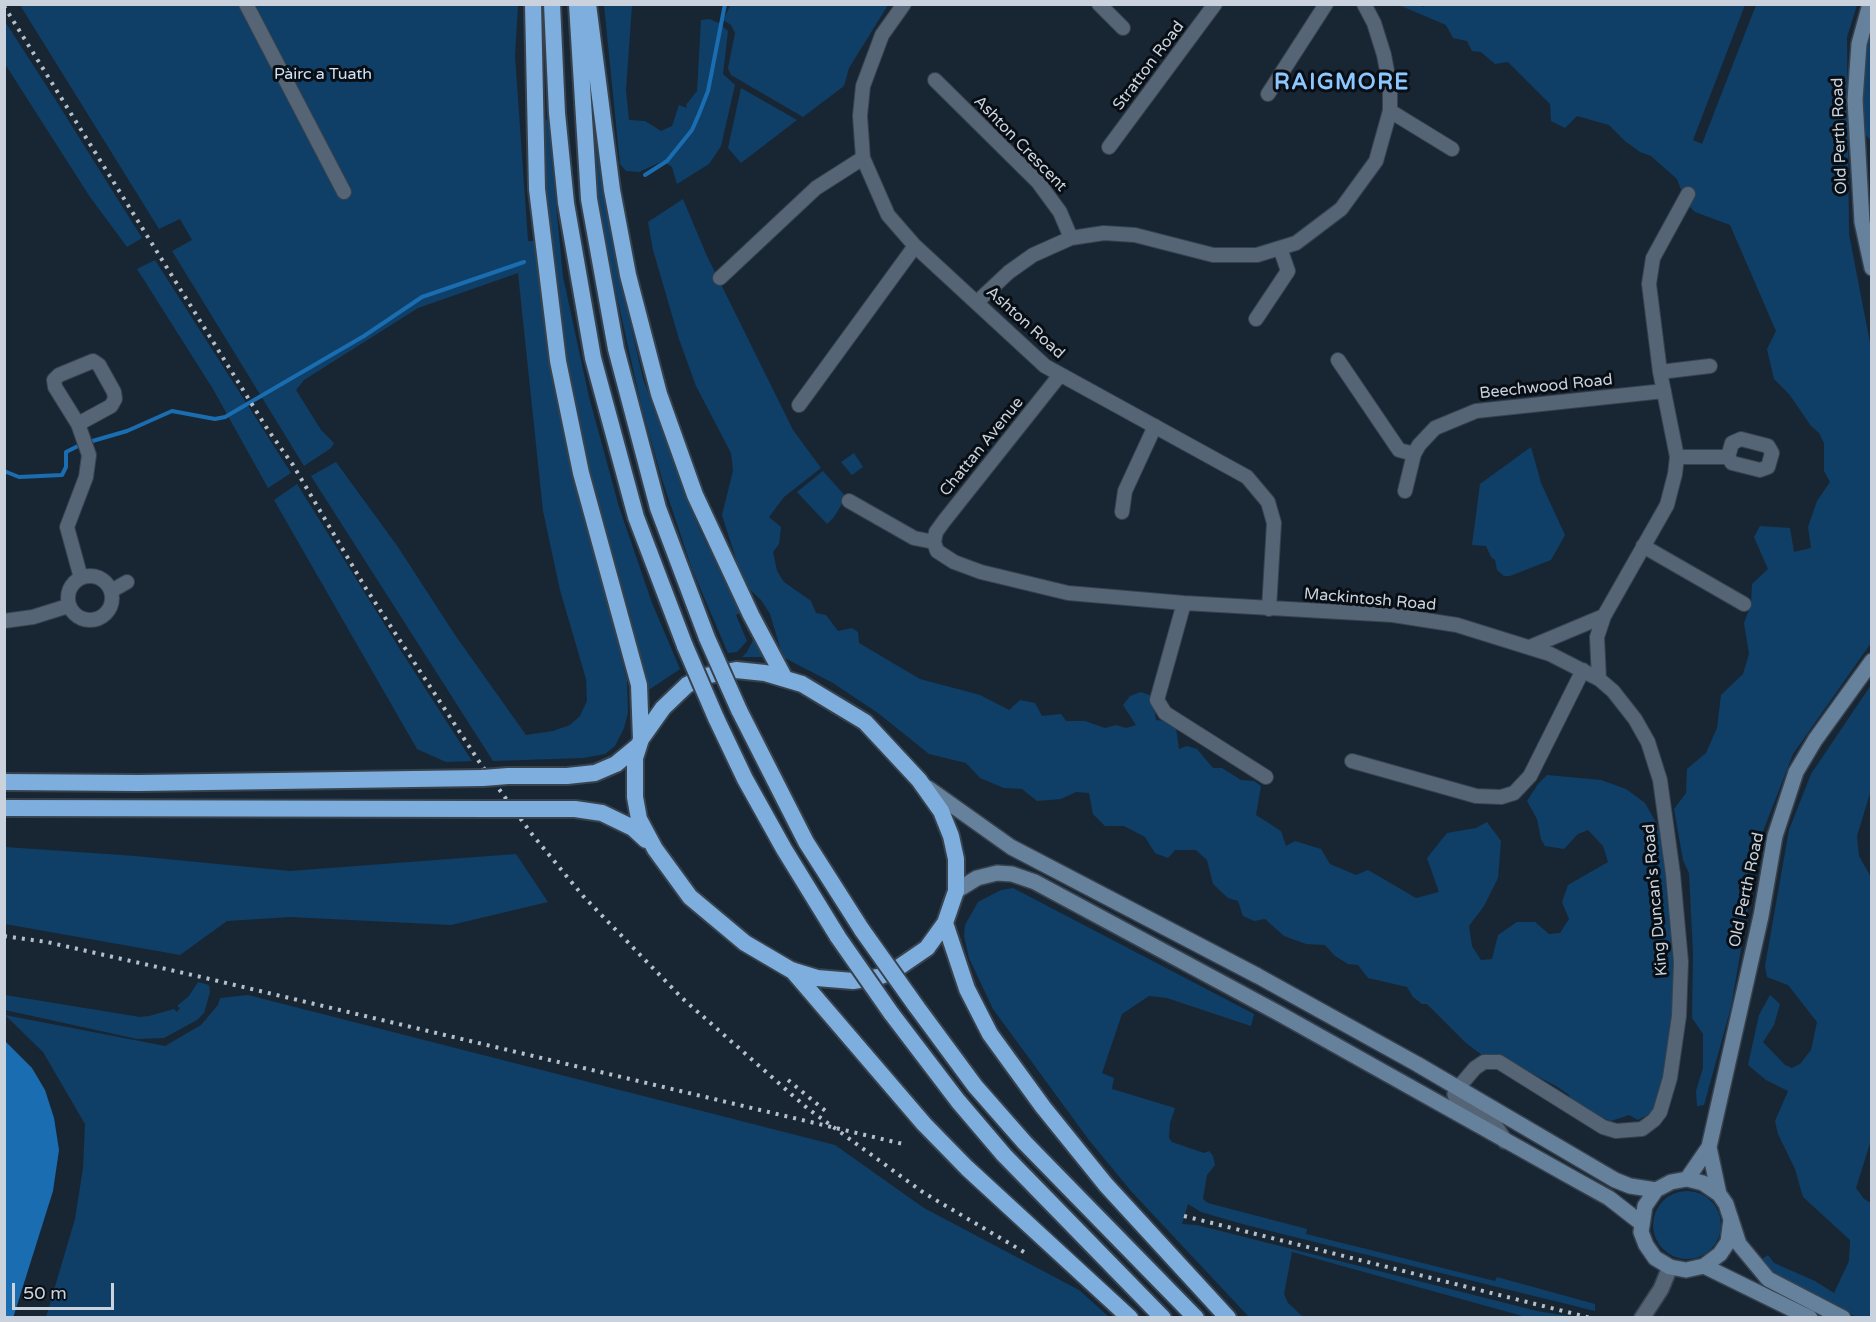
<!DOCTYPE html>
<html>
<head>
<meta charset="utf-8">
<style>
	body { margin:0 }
	#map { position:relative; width:1876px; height:1322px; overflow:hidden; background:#182634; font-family:"Varela Round",sans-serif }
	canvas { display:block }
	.frame { position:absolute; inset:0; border:6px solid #cad3dd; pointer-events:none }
	.scale { position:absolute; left:12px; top:1283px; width:102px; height:27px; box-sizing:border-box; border:3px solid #cad3dd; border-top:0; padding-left:8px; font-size:18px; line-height:21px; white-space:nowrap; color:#cad3dd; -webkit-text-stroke:4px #080e14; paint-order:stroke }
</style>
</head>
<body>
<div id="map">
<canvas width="1876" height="1322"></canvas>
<div class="frame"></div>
<div class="scale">50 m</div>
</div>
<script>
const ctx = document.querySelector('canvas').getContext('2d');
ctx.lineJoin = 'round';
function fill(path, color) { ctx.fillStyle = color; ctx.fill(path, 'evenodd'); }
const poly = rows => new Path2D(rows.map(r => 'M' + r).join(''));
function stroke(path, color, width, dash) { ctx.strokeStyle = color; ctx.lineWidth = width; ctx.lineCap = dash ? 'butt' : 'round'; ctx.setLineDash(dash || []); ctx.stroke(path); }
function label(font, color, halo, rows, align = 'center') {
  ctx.font = font + ' "Varela Round",sans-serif'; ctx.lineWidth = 6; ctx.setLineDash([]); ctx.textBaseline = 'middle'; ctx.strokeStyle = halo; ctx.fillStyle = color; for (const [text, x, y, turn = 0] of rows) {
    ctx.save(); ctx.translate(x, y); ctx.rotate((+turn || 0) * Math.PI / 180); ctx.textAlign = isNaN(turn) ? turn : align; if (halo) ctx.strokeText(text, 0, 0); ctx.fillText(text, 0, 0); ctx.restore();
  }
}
fill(poly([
	[731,4,888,4,888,5,849,68,844,86,803,117,731,75,728,68,735,33,731,25,723,20],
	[1426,4,1745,5,1693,140,1702,144,1756,5,1857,5,1847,37,1849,234,1871,348,1871,643,1793,754,1760,839,1731,1007,1704,1105,1697,1106,1696,1091,1703,1068,1703,1034,1692,1018,1693,953,1689,873,1683,860,1674,809,1686,793,1687,769,1706,753,1717,728,1721,695,1743,674,1749,654,1744,623,1751,604,1752,584,1768,569,1754,537,1760,526,1790,528,1794,552,1811,548,1808,527,1817,501,1830,482,1824,471,1824,443,1819,433,1811,426,1789,394,1774,379,1767,349,1776,331,1730,225,1695,212,1686,203,1677,179,1651,156,1640,152,1625,141,1609,125,1577,116,1565,128,1551,121,1550,104,1508,62,1495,64,1481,52,1472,51,1467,41,1453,38,1446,25,1399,5,1420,5,1423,7],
	[20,5,518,5,515,56,528,241,535,241,549,347,566,443,627,680,628,713,624,728,615,746,605,754,583,758,493,761,311,476,336,462,398,547,455,635,526,735,553,731,570,725,580,716,587,701,586,679,560,590,543,511,518,273,418,308,304,380,296,390,321,430,334,443,331,448,304,466,172,251,192,240,180,219,159,229],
	[604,5,632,5,626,90,629,120,645,121,661,131,672,126,679,105,687,108,686,105,697,91,701,20,709,19,719,23,728,31,723,74,735,85,721,146,709,164,677,184,672,167,663,161,639,172,626,171,620,164],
	[4,20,55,99,142,238,127,247,90,197,5,64],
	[1871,24,1871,141,1857,125,1855,83],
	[741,88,797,120,741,163,728,148],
	[543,117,548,121,563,277,589,397,619,507,652,603,680,669,647,691,631,618,578,428,558,321,539,120],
	[593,136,598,143,614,252,643,379,698,526,740,613,736,615,747,641,737,652,728,653,692,569,662,479,642,409,599,216],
	[683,199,706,254,793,430,821,468,784,497,769,517,781,527,779,544,773,552,777,571,784,582,811,601,816,613,826,615,838,631,852,628,858,632,859,643,920,679,980,695,1009,710,1020,700,1035,703,1042,716,1061,714,1066,721,1085,721,1105,728,1116,725,1126,728,1136,725,1123,705,1130,696,1141,692,1152,696,1156,720,1166,721,1176,728,1179,749,1187,746,1197,749,1213,768,1222,768,1241,780,1254,781,1261,786,1256,815,1281,831,1286,846,1295,841,1321,849,1330,864,1356,875,1368,870,1416,898,1439,892,1427,858,1447,833,1476,828,1487,822,1501,841,1498,878,1484,906,1469,926,1472,946,1481,960,1492,959,1498,935,1517,922,1535,922,1549,934,1560,933,1569,919,1562,902,1568,885,1608,862,1603,846,1588,830,1578,834,1564,849,1545,846,1541,839,1537,819,1527,801,1538,784,1547,775,1601,780,1626,789,1645,803,1658,826,1670,890,1675,1009,1659,1104,1652,1112,1638,1120,1629,1115,1611,1121,1589,1112,1575,1104,1568,1094,1556,1086,1502,1058,1482,1055,1466,1043,1427,1004,1422,1004,1413,997,1407,987,1368,978,1358,965,1348,964,1335,956,1325,945,1306,944,1284,936,1265,919,1254,921,1243,916,1238,901,1228,898,1213,884,1207,860,1196,850,1175,850,1168,858,1155,853,1145,837,1124,826,1105,826,1093,814,1089,793,1076,792,1061,799,1037,801,1022,789,1004,788,980,778,966,763,929,754,878,713,833,683,783,657,770,614,761,600,744,584,722,515,733,471,731,453,696,386,679,339,653,250,648,222],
	[155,260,291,473,268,488,213,389,137,269],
	[1531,447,1541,483,1565,535,1551,560,1510,576,1504,576,1497,570,1495,560,1491,557,1486,546,1472,545,1480,484],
	[854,453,863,467,852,475,841,462],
	[823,471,846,497,834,517,827,524,797,492],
	[297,484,401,651,472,761,446,762,417,749,274,500],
	[754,638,764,657,742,657,747,652],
	[1871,685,1871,790,1857,836,1859,856,1872,879,1872,1137,1856,1188,1864,1199,1871,1203,1871,1317,1856,1317,1768,1270,1761,1260,1768,1255,1774,1263,1815,1281,1834,1293,1849,1261,1850,1240,1803,1197,1795,1169,1778,1134,1775,1121,1788,1091,1766,1080,1748,1065,1759,1015,1770,995,1780,1004,1774,1025,1763,1042,1785,1065,1792,1068,1800,1064,1811,1050,1817,1022,1788,985,1767,977,1765,966,1789,830,1811,774],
	[5,847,135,856,290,871,516,854,548,902,451,925,290,917,227,921,180,955,5,924],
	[1013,888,1254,1014,1251,1026,1167,998,1149,996,1122,1014,1102,1073,1114,1078,1112,1089,1175,1108,1170,1123,1169,1138,1172,1142,1204,1153,1209,1151,1213,1156,1215,1165,1207,1175,1203,1199,1208,1203,1307,1229,1306,1234,1495,1281,1497,1277,1595,1304,1595,1311,1246,1225,1201,1212,1188,1204,1182,1224,1197,1225,1537,1311,1574,1317,1526,1317,1292,1252,1284,1294,1288,1303,1303,1317,1249,1317,1131,1191,1089,1140,993,1009,969,958,964,936,965,925,978,902,1001,890],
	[198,982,209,985,210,992,204,1013,197,1020,164,1038,137,1039,5,1010,5,995,140,1017,149,1016,174,1009,177,1012,180,1008,177,1006,189,996],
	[248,995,835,1145,924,1208,1079,1290,1109,1317,46,1317,75,1219,83,1168,85,1124,43,1052,5,1015,165,1046,201,1025,218,1005,220,998],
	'1653 1225a34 34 0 1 1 68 0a34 34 0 1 1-68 0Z'
]), '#0f3f66');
fill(poly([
	[5,1041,32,1068,45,1090,54,1118,59,1150,53,1191,13,1318,4,1317]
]), '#1a6db0');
stroke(poly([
	[645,175,667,161,692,130,699,114,708,91,725,4],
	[89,442,127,431,172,411,215,419,225,417,364,336,422,297,524,262],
	[4,471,19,477,62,475,66,467,66,452,82,444]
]), '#1a6db0', 4);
const minor = poly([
	[246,4,344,192],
	[904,4,882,35,863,86,860,116,863,158,888,215,915,246,1045,366,1247,477,1268,502,1274,523,1269,609],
	[1099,4,1123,28],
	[935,80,1038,182,1060,212,1071,238],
	[1268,94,1326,4],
	[1390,111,1452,149],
	[1109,147,1215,4],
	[720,278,816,188,863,158],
	[977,302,1009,272,1033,255,1071,238,1104,233,1135,235,1213,255,1257,255,1296,243,1341,209,1376,161,1390,111,1390,87,1384,55,1374,23,1364,4],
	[1256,319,1288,271,1280,248],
	[1338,360,1399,450,1414,454],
	[1660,372,1710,366],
	[799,405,915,246],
	[78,424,111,406,115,399,114,392,99,365,93,361,59,375,54,380,55,387,78,424,89,455,86,477,67,527,81,578],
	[1677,457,1728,457,1732,463,1760,470,1768,467,1772,453,1768,446,1741,439,1732,443,1728,457],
	[1405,491,1414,454,1419,445,1435,428,1476,411,1664,391],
	[849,501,914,538,934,542],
	[1122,512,1125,491,1155,426],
	[934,542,937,551,954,562,981,572,1068,593,1184,603,1393,615,1457,625,1550,654,1599,679,1613,691,1635,719,1648,742,1660,780,1673,874,1681,962,1679,1016,1670,1078,1660,1112,1654,1120,1642,1129,1616,1131,1603,1127,1499,1062,1484,1062,1475,1068,1458,1088],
	[934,542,936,532,944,521,1060,375],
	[1643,546,1744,604],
	'68 598a22 22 0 1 1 44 0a22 22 0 1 1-44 0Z',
	[111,591,127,582],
	[1184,603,1157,700,1165,713,1266,777],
	[4,621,33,617,68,606],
	[1530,647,1604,616],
	[1599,679,1597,637,1604,616,1667,505,1675,474,1677,457,1660,372,1649,284,1653,258,1688,194],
	[1352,761,1476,796,1501,797,1514,793,1530,776,1583,670]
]);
const tertiary = poly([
	[1458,1088,1455,1094,1457,1101,1491,1120,1505,1141],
	[1642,1318,1661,1289,1670,1267]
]);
const secondary = poly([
	[1870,4,1859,44,1855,100,1862,222,1872,268],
	[928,788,1011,847,1258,976,1417,1064,1615,1180,1630,1186,1656,1190],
	[956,891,977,878,997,873,1012,874,1035,882,1280,1014,1580,1182,1609,1198,1641,1223],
	[1709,1147,1719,1194],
	[1687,1179,1709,1147,1761,916,1775,836,1796,772,1815,740,1872,661],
	[1731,1219,1728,1242,1720,1254,1704,1266,1686,1270,1670,1267,1655,1258,1646,1245,1641,1232,1645,1206,1656,1190,1671,1182,1687,1179,1703,1183,1719,1194,1726,1204,1739,1244,1768,1279,1843,1318],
	[1704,1266,1810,1318]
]);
const trunk = poly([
	[533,4,537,189,558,361,581,473,639,685,641,739],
	[552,4,557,113,566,203,593,358,636,517,685,646],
	[577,4,589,199,616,349,658,508,707,638],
	[588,4,612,190,628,275,659,394,695,495,751,615,785,679],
	[736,670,765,673,802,684,865,722,919,780,941,811,951,836,956,859,956,891,945,923,927,948,892,972,878,977,853,981,817,978,791,970,745,943,690,897,655,849,639,819,635,797,635,758,641,739,663,708,687,685,705,676,736,670],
	[739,710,806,842,862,930],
	[716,718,745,779,784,849,838,937],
	[508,776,567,776,595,773,616,764,639,745],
	[4,782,139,783,483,778],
	[4,808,492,809],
	[549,809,575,809,602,813,633,828,646,840],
	[945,923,967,989,990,1034,1043,1107,1106,1185,1228,1318],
	[792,970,924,1124,967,1168,1130,1318],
	[916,1006,975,1086,1025,1143,1196,1318],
	[891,1013,958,1101,1004,1155,1163,1318]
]);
stroke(minor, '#37424d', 16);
stroke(tertiary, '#37424d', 18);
stroke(secondary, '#37424d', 18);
stroke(trunk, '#37424d', 20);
stroke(minor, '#556575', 14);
stroke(tertiary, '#556575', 15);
stroke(secondary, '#65819c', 15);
stroke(trunk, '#7eaedd', 16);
stroke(poly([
	[4,6,268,430,293,465,365,587,480,763,531,833,583,896,682,998,807,1108,924,1193,1024,1252],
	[4,936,47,942,197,976,903,1144],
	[788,1080,828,1113],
	[1184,1216,1591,1318]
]), '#b5bfc9', 4, [3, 6]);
const trunkBridge = poly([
	[707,638,739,710],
	[685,646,716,718],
	[483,778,508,776],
	[492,809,549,809],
	[862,930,916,1006],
	[838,937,891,1013]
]);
stroke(trunkBridge, '#37424d', 20, []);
stroke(trunkBridge, '#7eaedd', 16);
label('16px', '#cad3dd', '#080e14', [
	["Stratton Road",1149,66,-53],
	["Old Perth Road",1840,136,-92],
	["Ashton Crescent",1020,144,46],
	["Ashton Road",1025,323,42],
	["Beechwood Road",1546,387,-6],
	["Chattan Avenue",982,447,-51],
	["Mackintosh Road",1370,600,5],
	["Old Perth Road",1747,890,-78],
	["King Duncan's Road",1656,900,-95]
]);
label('16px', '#d1e3f5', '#080e14', [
	["Pàirc a Tuath",323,75]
]);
ctx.letterSpacing = '1.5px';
label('bold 22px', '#8dc7ff', '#080e14', [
	["RAIGMORE",1342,83]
]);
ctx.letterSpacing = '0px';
</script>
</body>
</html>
